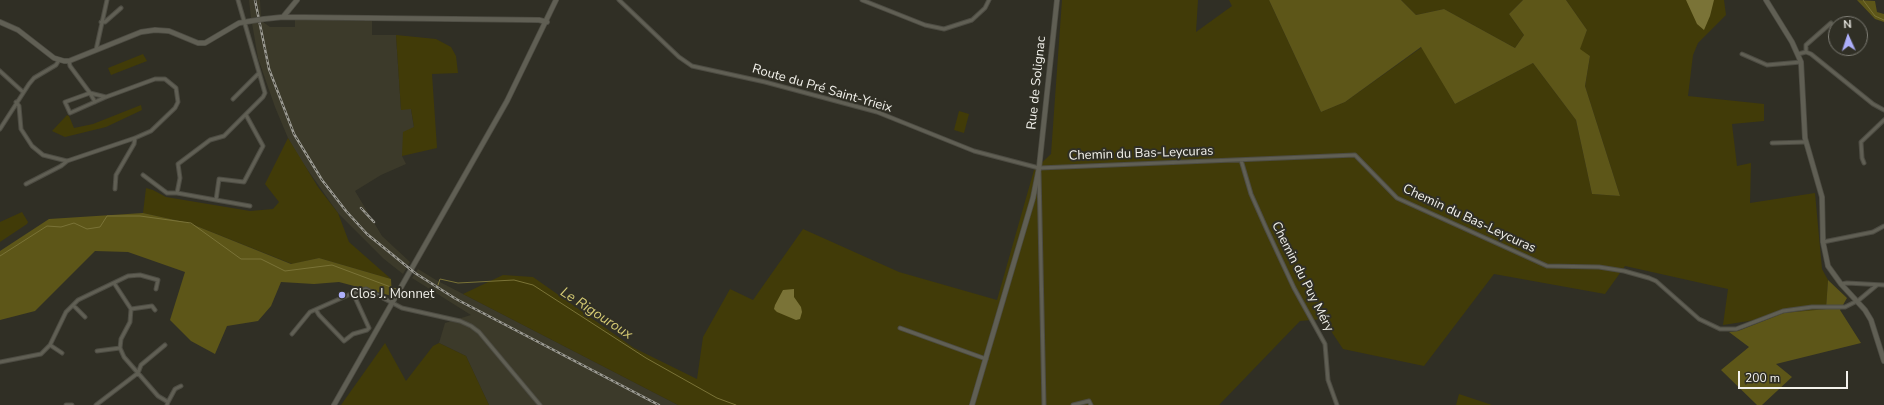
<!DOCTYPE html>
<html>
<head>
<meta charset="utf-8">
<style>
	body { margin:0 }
	#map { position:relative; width:1884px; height:405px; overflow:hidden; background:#302f25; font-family:"Nunito Sans",sans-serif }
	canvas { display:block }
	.north { position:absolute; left:1828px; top:16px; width:40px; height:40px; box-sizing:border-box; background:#302f25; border:1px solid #7e7d75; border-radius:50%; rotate:357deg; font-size:11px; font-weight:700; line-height:16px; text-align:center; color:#f3f2ec }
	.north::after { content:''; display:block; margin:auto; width:14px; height:18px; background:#adaffb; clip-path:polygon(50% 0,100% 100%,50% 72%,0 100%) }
	.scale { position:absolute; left:1738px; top:371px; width:110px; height:18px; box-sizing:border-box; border:2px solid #f3f2ec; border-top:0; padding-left:5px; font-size:12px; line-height:14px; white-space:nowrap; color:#f3f2ec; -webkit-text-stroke:3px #302f25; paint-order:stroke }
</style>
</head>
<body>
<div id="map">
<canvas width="1884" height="405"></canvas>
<div class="north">N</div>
<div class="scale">200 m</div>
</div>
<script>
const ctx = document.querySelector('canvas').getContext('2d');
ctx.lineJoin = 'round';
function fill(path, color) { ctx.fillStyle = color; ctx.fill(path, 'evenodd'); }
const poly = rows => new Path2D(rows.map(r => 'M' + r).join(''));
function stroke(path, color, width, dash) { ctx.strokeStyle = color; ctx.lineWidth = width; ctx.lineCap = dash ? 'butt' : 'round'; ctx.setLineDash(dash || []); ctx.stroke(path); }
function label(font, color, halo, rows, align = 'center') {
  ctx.font = font + ' "Nunito Sans",sans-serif'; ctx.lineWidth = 4; ctx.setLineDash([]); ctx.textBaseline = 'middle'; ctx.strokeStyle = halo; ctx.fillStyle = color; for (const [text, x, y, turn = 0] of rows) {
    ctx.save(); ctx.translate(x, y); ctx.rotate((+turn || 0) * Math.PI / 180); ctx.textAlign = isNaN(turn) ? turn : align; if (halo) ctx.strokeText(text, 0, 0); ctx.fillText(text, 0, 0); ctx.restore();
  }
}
fill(poly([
	[249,0,260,0,261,17,251,18],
	[295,19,372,21,372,35,396,35,401,109,411,109,414,128,402,156,406,164,381,175,355,191,382,236,410,262,403,274,384,259,338,213,300,159,288,138,275,107,258,58,252,23,263,22,270,27,295,27],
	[418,269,436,280,678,405,489,405,466,356,439,343,445,323,471,315,412,278]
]), '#3c3a2a');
fill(poly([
	[1062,0,1198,0,1196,32,1232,6,1229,0,1269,0,1321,112,1345,102,1422,47,1455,104,1533,63,1576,120,1592,194,1620,196,1585,86,1590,56,1579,50,1587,30,1566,0,1724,0,1726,15,1698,43,1693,55,1688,96,1764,104,1764,121,1732,124,1737,166,1751,163,1750,203,1815,193,1822,269,1828,280,1826,309,1723,325,1728,289,1625,266,1605,294,1494,274,1424,366,1343,349,1323,319,1300,321,1219,405,678,405,463,294,503,275,533,277,634,348,697,379,703,337,730,289,753,300,803,229,899,272,997,300,1034,170,1051,154],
	[1401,0,1523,0,1509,14,1524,35,1515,48,1444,9,1416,15],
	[396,35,436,39,451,47,456,56,458,73,432,74,437,148,402,156,403,132,414,127,411,109,401,110],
	[143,54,147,61,111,75,108,68],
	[141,105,142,110,106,127,65,137,52,131,67,115,69,116,74,128,93,124],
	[959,111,969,114,964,133,954,130],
	[288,138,318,187,338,213,349,242,391,279,319,258,292,264,189,223,143,213,146,188,153,190,166,197,250,211,273,209,279,202,265,184],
	[22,212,28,222,27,224,0,242,0,222],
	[385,343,406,381,433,346,439,343,466,356,489,405,341,405],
	[1459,394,1492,405,1456,405]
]), '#413b08');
fill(poly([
	[1269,0,1401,0,1416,15,1444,9,1515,48,1524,35,1509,14,1523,0,1566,0,1587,30,1580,49,1590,56,1585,86,1620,196,1592,194,1576,120,1533,63,1455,104,1421,47,1345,102,1321,112],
	[1857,0,1875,1,1877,12,1884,14,1884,22,1875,19],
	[143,213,189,223,291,264,319,258,391,279,392,296,339,282,314,284,281,282,271,306,258,321,227,326,215,354,191,341,170,320,185,272,128,252,95,251,35,311,0,320,0,251,49,219],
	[1828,280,1847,298,1840,310,1861,343,1776,364,1792,377,1762,405,1757,405,1721,370,1749,347,1729,332,1738,331,1784,313,1826,309]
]), '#5d5618');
fill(poly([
	[1686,0,1714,0,1710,16,1704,30,1697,24],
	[794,289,794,297,801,307,802,312,800,319,796,320,777,312,774,309,775,305,783,290]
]), '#7a7337');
stroke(poly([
	[1863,0,1875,16,1884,20],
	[0,256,47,226,61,227,74,223,87,229,100,227,107,216,140,216,191,223,241,259,261,259,285,271,332,265,396,289],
	[438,285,440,279,458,283,514,280,533,285,646,358,717,398,736,405],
	[402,292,431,299,433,294]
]), '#7a7337', 1);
const street = poly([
	[238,0,265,93,263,97,224,136,210,140,178,164,180,178,177,193,216,200,219,179,244,182,263,146,246,115],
	[619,0,679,57,692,66,765,82,877,112,974,151,1039,168,1355,155,1397,198,1547,266,1599,267,1624,271,1649,278,1656,281,1699,319,1720,329,1736,329,1783,311,1812,307,1845,307,1859,300,1877,285],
	[862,0,925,25,944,29,972,20,985,8,989,0],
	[101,22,105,22,121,8],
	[96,50,107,0],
	[1806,52,1806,45,1831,23],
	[1742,54,1767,65,1801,62],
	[1798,54,1806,52,1811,54,1873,104,1884,110],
	[0,71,23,92],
	[233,99,258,74],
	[16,102,19,106,21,129,32,146,43,155,67,161,135,138,151,131,175,108,178,102,176,88,165,79,155,79,106,97,90,93,70,66,69,61],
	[95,102,90,93,65,102,70,113,106,97],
	[0,129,29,84,34,78,56,65,59,60],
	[1772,143,1806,142],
	[1241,160,1251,194,1267,230,1294,288,1325,344,1328,380,1337,405],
	[1864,163,1862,158,1861,142,1884,120],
	[1039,173,1044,405],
	[143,175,167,193,177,193],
	[26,184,61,166,67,161],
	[115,189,116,175,134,144,135,138],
	[216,200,250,206],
	[1823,242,1873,232,1884,226],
	[114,283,131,309,130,322,121,339,120,348,124,357,158,396,168,402,167,405],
	[1841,284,1847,283,1884,285],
	[73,305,85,317],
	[131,309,152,306,155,310],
	[316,310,319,315,344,341,353,334,367,330,369,328,353,293],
	[900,328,986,359],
	[292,334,310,312,353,293,366,289,402,308,460,321,471,326,479,332,540,405],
	[50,345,62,353],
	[97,351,120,348],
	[0,362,41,354,50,345,66,312,78,300,128,276,140,275,158,280,156,289],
	[168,402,175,389,181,386],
	[66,405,72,405],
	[96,405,138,373,141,365,165,345],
	[1073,405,1089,401,1091,405]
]);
const secondary = poly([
	[1766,0,1792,42,1801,62,1805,138,1822,197,1823,242,1828,266,1841,284,1865,310,1871,320,1884,361],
	[283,17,297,0],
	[264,19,283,17,539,20,547,22],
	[0,22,18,30,54,58,64,61,69,61,141,32,155,30,169,31,198,43,205,43,239,23,251,21],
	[334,405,507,101,556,0],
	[972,405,1033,198,1039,168,1057,0]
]);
stroke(street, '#4d4c43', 5);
stroke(secondary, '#4d4c43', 6);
stroke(street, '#605f54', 3);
stroke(secondary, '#605f54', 4.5);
const rail = poly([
	[255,0,269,69,294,134,322,180,346,211,367,234,415,273,456,299,659,405],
	[361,208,374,222]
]);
stroke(rail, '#9c9b93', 2.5);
stroke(rail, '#302f25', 1, [3]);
const secondaryBridge = poly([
	[251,21,264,19]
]);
stroke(secondaryBridge, '#4d4c43', 6, []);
stroke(secondaryBridge, '#605f54', 4.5);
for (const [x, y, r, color] of [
	[342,295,4,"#adaffb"]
]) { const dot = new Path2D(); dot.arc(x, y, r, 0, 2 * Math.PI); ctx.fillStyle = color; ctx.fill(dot); stroke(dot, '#302f25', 1.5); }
label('13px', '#f3f2ec', '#302f25', [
	["Rue de Solignac",1037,83,-84],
	["Route du Pré Saint-Yrieix",822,89,16],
	["Chemin du Bas-Leycuras",1141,154,-2],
	["Chemin du Bas-Leycuras",1469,219,25],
	["Chemin du Puy Méry",1302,277,63]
]);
label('13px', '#f3f2ec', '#302f25', [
	["Clos J. Monnet",350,295]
], 'left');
label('italic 14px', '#d7cc74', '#302f25', [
	["Le Rigouroux",596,314,33]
]);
</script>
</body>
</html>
